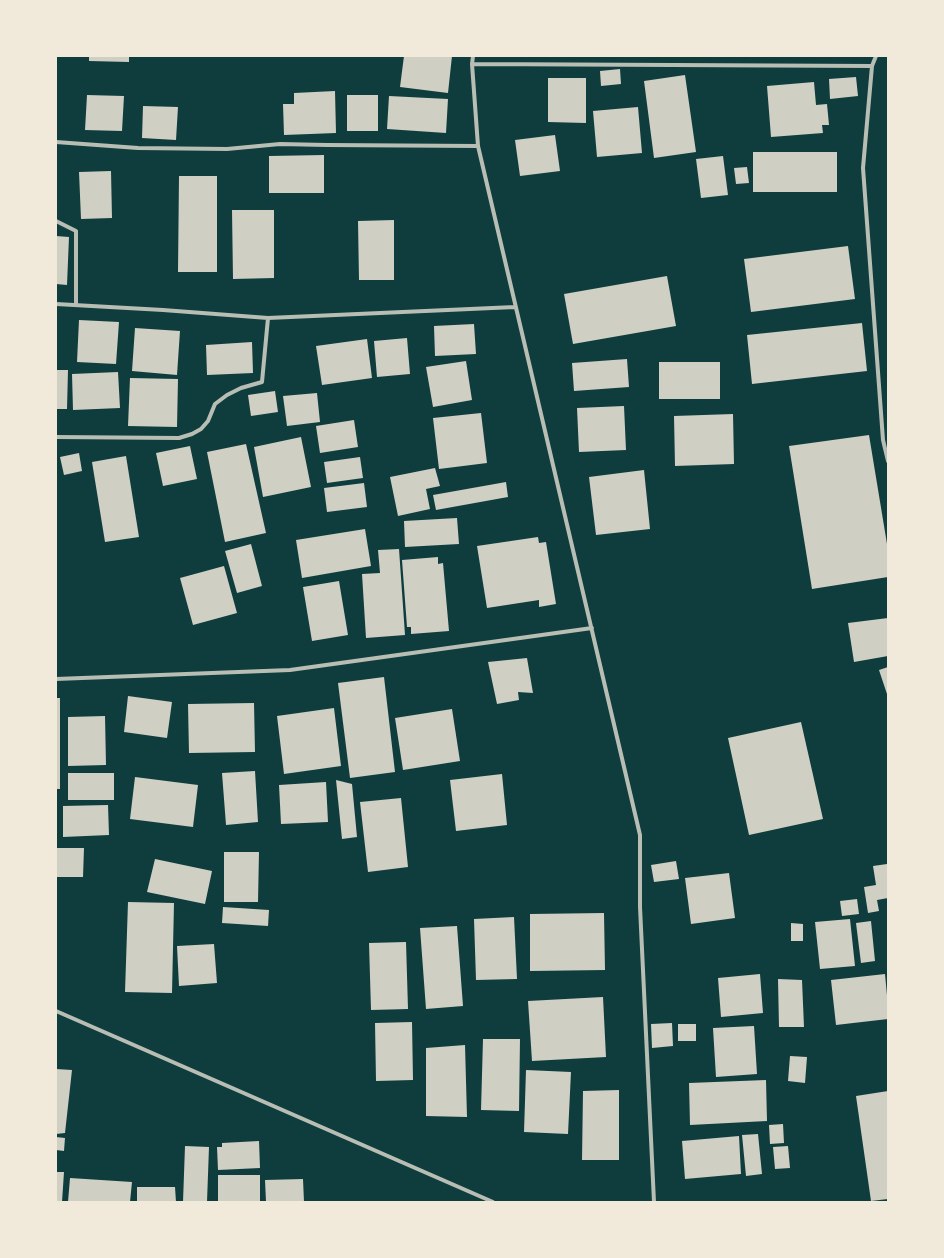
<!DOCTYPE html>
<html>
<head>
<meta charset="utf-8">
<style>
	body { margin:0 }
	#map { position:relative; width:944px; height:1258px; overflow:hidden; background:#0f3d3e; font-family:"Public Sans",sans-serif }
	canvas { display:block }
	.frame { position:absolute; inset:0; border:57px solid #f1e9da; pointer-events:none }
</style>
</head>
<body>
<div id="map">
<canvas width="944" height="1258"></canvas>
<div class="frame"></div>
</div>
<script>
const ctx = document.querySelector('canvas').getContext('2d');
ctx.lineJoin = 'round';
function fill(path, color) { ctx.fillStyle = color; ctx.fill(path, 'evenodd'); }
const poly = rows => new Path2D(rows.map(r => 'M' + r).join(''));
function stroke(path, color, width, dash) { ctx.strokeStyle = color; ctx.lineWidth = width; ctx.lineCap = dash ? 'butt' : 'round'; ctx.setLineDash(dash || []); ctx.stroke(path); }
fill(poly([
	[89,56,129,56,129,62,89,61],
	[404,56,452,56,448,93,400,87],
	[620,69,621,84,601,86,600,71],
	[685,75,696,152,654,158,644,81],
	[856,77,858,96,830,99,829,79],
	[548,78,586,78,586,123,548,122],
	[814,82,816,105,827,104,829,125,822,125,823,133,771,137,767,86],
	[335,91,336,133,284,135,283,104,294,104,294,93],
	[87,95,124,96,122,131,85,130],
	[347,95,378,95,378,131,347,131],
	[389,96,448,99,446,133,387,129],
	[143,106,178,107,176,140,142,138],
	[638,107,642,153,597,157,593,111],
	[555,135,560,171,520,176,515,140],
	[753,152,837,152,837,192,753,192],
	[324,155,324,193,269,193,269,156],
	[723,156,728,195,701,198,696,159],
	[747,167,749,183,736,184,734,168],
	[111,171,112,218,81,219,79,172],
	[179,176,217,176,217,272,178,272],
	[232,210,274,210,274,278,233,279],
	[394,220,394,280,359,280,358,221],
	[56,236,69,237,67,285,56,284],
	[848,246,855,299,751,312,744,259],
	[667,276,676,326,573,344,564,294],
	[79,320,119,322,116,364,77,362],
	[862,323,867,371,752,384,747,335],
	[474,324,476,354,435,356,434,326],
	[135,328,180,331,177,375,132,371],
	[407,338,410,374,377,377,374,341],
	[367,339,372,378,322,385,316,346],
	[252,342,253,373,207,375,206,345],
	[627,359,629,387,574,391,572,363],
	[466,361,472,400,433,407,426,367],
	[659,362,720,362,720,399,659,399],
	[56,370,68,370,67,409,56,409],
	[118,372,120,408,73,410,72,374],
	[130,378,178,379,177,427,128,426],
	[275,391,278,412,251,416,248,395],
	[317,393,320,422,287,426,283,396],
	[624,406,626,450,579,452,577,408],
	[481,413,487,463,439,469,433,418],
	[733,414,734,464,675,466,674,416],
	[354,420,358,447,320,453,316,426],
	[869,435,888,550,888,577,812,589,789,446],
	[301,437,311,487,263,497,254,447],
	[246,444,266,533,225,542,207,452],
	[190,446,197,479,163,486,156,453],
	[79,453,82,471,64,475,60,457],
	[126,456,139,537,105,542,92,462],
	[360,457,363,478,327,483,324,462],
	[435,468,440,486,426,489,430,509,398,516,390,477],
	[644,470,650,529,596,535,589,477],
	[506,482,508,497,436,510,433,495],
	[364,483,367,507,327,512,324,488],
	[457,518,459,544,405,547,404,521],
	[365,529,371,566,302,578,296,540],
	[538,537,539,543,546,542,556,604,539,607,539,600,487,608,477,546],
	[251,544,262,586,237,593,225,551],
	[399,549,405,635,366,638,362,574,380,573,378,550],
	[438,557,438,564,443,563,449,631,411,634,411,627,407,627,402,560],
	[224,566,237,613,193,625,180,578],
	[339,581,348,635,312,641,303,587],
	[888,618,888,656,854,662,848,623],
	[527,658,533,693,518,692,519,700,497,704,488,662],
	[888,667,888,697,879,670],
	[384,677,395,772,350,778,338,683],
	[128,696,172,702,167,738,124,732],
	[56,698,60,698,60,789,56,789],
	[254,703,255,752,189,753,188,704],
	[334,708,341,766,284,774,277,716],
	[452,709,460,761,403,770,395,718],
	[105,716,106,765,68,766,68,717],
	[801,722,823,819,749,835,728,738],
	[255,771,258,822,226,825,222,773],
	[68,773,114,773,114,800,68,800],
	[502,774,507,825,456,831,450,780],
	[135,777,198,785,193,827,130,819],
	[336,780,352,784,357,837,342,839],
	[326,782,328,822,281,824,279,785],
	[401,798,408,867,368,872,360,802],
	[108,805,109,835,63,837,63,806],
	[56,848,84,848,83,877,56,877],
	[224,852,259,852,258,902,224,902],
	[155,859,212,871,205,904,147,892],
	[676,861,679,879,654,882,651,865],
	[887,864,888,873,888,898,877,900,879,911,868,913,864,887,876,885,873,866],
	[729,873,735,918,691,924,685,878],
	[857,899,859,914,842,916,840,901],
	[128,902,174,903,172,993,125,992],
	[223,907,269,910,268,926,222,923],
	[604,913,605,970,530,971,530,914],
	[514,917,517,979,476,980,474,919],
	[850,919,855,966,820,969,815,922],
	[871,921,875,961,861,963,856,923],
	[791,923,803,924,803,941,791,941],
	[457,926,463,1006,426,1009,420,928],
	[406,942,408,1009,371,1010,369,943],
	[214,944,217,983,179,986,177,946],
	[760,974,763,1013,721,1017,718,978],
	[885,974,888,1006,888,1019,836,1025,831,980],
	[778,979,802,980,804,1027,779,1027],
	[603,997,606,1057,532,1061,528,1001],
	[412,1022,413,1080,376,1081,375,1023],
	[672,1023,673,1046,652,1048,651,1024],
	[678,1024,696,1024,696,1041,678,1041],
	[754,1026,757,1074,716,1077,713,1028],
	[483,1039,520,1039,519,1111,481,1110],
	[465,1045,467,1117,426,1116,426,1048],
	[790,1056,807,1057,805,1083,788,1081],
	[56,1069,72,1070,65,1133,56,1134],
	[526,1070,571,1072,568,1134,524,1132],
	[766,1080,767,1121,690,1125,689,1083],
	[619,1090,619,1160,582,1160,583,1091],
	[888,1091,888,1199,871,1201,856,1096],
	[783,1124,784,1143,770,1144,769,1125],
	[758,1134,762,1174,746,1176,742,1135],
	[739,1136,741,1174,685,1179,682,1141],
	[56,1137,65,1138,64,1151,56,1150],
	[259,1141,260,1168,218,1170,217,1147,222,1147,222,1143],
	[185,1146,209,1147,207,1202,183,1202],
	[788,1146,790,1168,775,1169,773,1147],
	[56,1172,64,1172,62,1202,56,1202],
	[218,1175,260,1175,260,1202,218,1202],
	[70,1178,132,1182,130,1202,68,1202],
	[303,1179,304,1202,266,1202,265,1180],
	[137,1187,175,1187,176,1202,137,1202]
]), '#cfcfc3');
stroke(poly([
	[473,56,472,64,478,146,640,835,640,907,654,1202],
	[876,56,872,66,863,168,883,440,888,461],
	[472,64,872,66],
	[56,142,138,148,227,149,280,144,327,145,478,146],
	[56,221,76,231,76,305],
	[56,304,163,310,268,318,515,307],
	[56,437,179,438,192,434,201,429,208,421,215,404,227,395,241,388,262,382,268,318],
	[56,679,290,670,592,628],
	[56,1011,493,1202]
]), '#b8beb3', 4);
</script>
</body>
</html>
